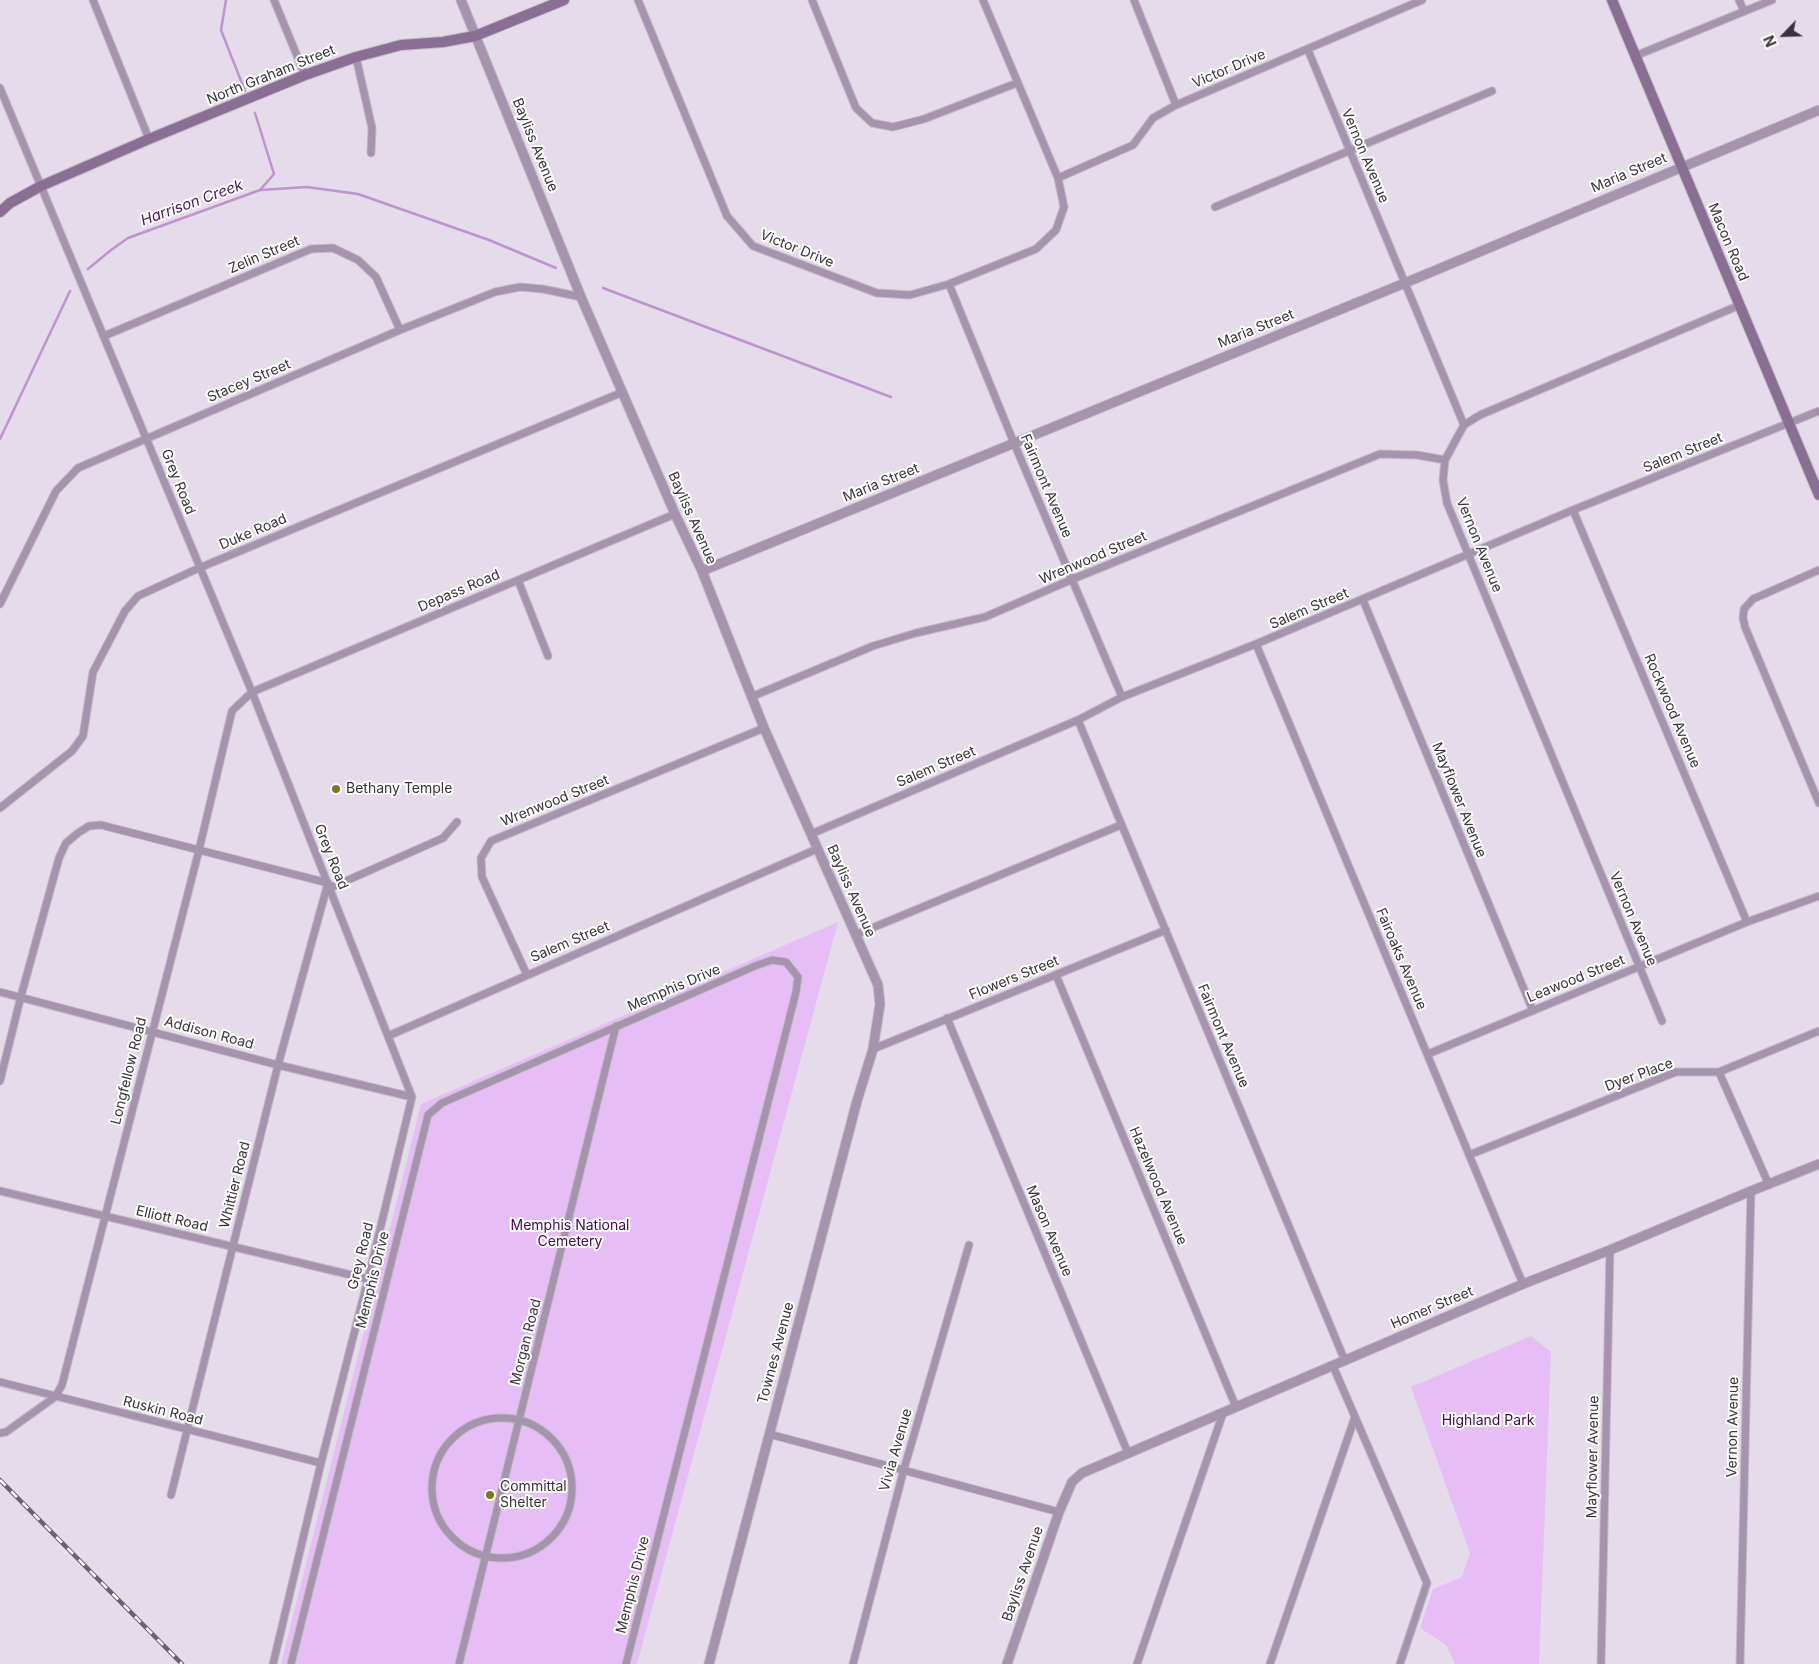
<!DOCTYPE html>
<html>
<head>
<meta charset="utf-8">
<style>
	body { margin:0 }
	#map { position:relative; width:1819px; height:1664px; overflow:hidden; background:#e5dbea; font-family:Inter,sans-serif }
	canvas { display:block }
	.north { position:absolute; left:1759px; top:10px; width:50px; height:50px; -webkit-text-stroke:4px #fff; paint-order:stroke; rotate:246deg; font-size:14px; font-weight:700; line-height:20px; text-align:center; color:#38343a }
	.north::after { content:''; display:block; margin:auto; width:18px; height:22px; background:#38343a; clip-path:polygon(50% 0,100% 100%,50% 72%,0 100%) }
</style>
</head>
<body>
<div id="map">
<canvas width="1819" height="1664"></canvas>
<div class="north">N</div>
</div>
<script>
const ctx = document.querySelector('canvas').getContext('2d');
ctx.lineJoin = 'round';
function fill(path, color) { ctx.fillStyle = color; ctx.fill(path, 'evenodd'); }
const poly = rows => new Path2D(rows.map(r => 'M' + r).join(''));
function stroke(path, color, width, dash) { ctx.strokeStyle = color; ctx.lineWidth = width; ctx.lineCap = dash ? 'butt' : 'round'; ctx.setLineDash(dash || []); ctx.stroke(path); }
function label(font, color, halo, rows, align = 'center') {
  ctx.font = font + ' Inter,sans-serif'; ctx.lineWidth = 4; ctx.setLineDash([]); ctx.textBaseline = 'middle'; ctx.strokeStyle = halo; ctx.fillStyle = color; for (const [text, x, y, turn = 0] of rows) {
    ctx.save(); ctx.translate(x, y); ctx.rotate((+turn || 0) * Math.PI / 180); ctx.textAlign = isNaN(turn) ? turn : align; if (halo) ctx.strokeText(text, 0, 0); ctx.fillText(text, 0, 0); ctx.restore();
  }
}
fill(poly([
	[838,922,637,1664,281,1664,421,1104],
	[1531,1336,1551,1352,1539,1664,1455,1664,1446,1645,1420,1628,1433,1589,1462,1577,1470,1553,1411,1387]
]), '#e6bef5');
stroke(poly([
	[226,0,221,30,245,91],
	[260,190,307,187,358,194,489,240,556,268],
	[88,269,111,250,128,238,260,190,274,174,255,113],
	[603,288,891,397],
	[0,439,70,291]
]), '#be93ce', 2.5);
const minor = poly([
	[93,0,149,139],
	[274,0,305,75],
	[638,0,727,216,753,246,877,293,910,295,949,284,1036,249,1056,230,1064,207,1058,178,983,0],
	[812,0,856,108,872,123,893,127,924,119,1017,83],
	[1134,0,1176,105],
	[1739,0,1744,11],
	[1308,50,1464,425,1445,460,1443,480,1447,503,1662,1021],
	[1635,56,1772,0],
	[356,57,372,128,371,153],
	[0,88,252,692,412,1097,368,1279,321,1463,273,1664],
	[1058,178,1133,145,1153,118,1176,105,1422,0],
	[1215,207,1492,91],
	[949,284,1014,443,1122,697],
	[104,336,311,249,333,248,358,260,376,277,400,330],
	[1464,425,1480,415,1740,305],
	[1573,510,1747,922],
	[1819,570,1753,599,1744,609,1743,618,1745,627,1819,803],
	[518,580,548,656],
	[1363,600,1533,1011],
	[0,604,56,491,78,468,400,330,495,292,520,287,543,289,581,297],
	[1256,644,1523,1284],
	[751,697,873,646,916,633,985,617,1073,579,1380,454,1417,455,1445,460],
	[1078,720,1345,1361],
	[0,808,72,751,83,736,93,672,125,611,138,596,199,568,623,392],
	[811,834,1078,720,1122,697,1256,644,1573,510,1819,411],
	[330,888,443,838,457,822],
	[855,935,1121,825],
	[527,975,482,877,481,858,491,841,764,728],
	[1056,975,1236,1407],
	[0,992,278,1065,412,1097],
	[947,1018,1128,1453],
	[388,1036,817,849],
	[873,1049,1166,930],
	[1428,1054,1747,922,1819,896],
	[1719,1072,1769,1185],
	[0,1081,21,996,59,858,66,843,78,833,89,826,101,825,328,883,278,1065,171,1495],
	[1469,1155,1676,1072,1719,1072,1819,1031],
	[0,1191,368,1279],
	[1333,1366,1427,1583,1400,1664],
	[0,1382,321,1463],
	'432 1488a70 70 0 1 1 140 0a70 70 0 1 1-140 0Z',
	[0,1433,6,1432,55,1397,62,1385,199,850,232,711,252,692,675,514],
	[769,1434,1059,1512],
	[291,1664,428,1115,442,1103,755,966,772,960,786,962,798,977,796,992,626,1664],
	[459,1664,616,1026],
	[853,1664,904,1469,969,1245],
	[1137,1664,1223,1413],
	[1270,1664,1355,1417],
	[1601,1664,1610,1250],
	[1740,1664,1751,1191]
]);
const tertiary = poly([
	[461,0,581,297,675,514,702,571,764,728,878,985,880,1004,873,1049,857,1101,709,1664],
	[702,571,1405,283,1819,110],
	[1007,1664,1059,1512,1072,1482,1082,1473,1523,1284,1610,1250,1751,1191,1819,1164]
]);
const secondary = poly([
	[1612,0,1819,495],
	[0,212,10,203,41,186,149,139,305,75,356,57,401,45,443,42,475,36,564,0]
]);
stroke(minor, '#c2bac7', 9);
stroke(tertiary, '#c2bac7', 11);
stroke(secondary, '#c2bac7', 12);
stroke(minor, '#a693ad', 7);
stroke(tertiary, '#a693ad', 9);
stroke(secondary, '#8a6e94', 10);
const rail = poly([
	[0,1480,182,1664]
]);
stroke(rail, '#69636b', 4.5);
stroke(rail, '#fff', 2.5, [8]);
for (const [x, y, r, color] of [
	[336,789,5,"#7d781e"],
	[490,1495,5,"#7d781e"]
]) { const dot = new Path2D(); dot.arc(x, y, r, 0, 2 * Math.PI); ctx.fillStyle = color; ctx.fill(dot); stroke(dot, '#fff', 2); }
label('14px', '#38343a', '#fff', [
	["Victor Drive",1229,69,-23],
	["North Graham Street",271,75,-22],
	["Bayliss Avenue",535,145,68],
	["Vernon Avenue",1365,156,67],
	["Maria Street",1629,173,-23],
	["Macon Road",1728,242,67],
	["Victor Drive",797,249,22],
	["Zelin Street",264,255,-23],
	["Maria Street",1256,329,-22],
	["Stacey Street",249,381,-23],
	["Salem Street",1683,453,-22],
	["Grey Road",178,482,68],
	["Maria Street",881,483,-22],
	["Fairmont Avenue",1046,486,67],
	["Bayliss Avenue",692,518,66],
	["Duke Road",253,532,-23],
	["Vernon Avenue",1479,545,68],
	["Wrenwood Street",1093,558,-23],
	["Depass Road",459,591,-23],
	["Salem Street",1309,609,-23],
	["Rockwood Avenue",1672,711,67],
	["Salem Street",936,767,-23],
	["Mayflower Avenue",1459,800,68],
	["Wrenwood Street",555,801,-22],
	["Grey Road",331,857,68],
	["Bayliss Avenue",851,891,66],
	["Vernon Avenue",1633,919,67],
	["Salem Street",570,942,-23],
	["Fairoaks Avenue",1401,959,67],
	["Flowers Street",1014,978,-22],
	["Leawood Street",1576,979,-22],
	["Memphis Drive",674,988,-23],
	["Addison Road",209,1033,15],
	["Fairmont Avenue",1223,1036,67],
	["Longfellow Road",129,1071,-76],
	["Dyer Place",1639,1075,-20],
	["Whittier Road",235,1185,-76],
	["Hazelwood Avenue",1158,1186,67],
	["Elliott Road",172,1219,13],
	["Mason Avenue",1049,1231,67],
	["Grey Road",361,1256,-76],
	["Memphis Drive",373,1280,-76],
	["Homer Street",1432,1308,-23],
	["Morgan Road",526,1342,-76],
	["Townes Avenue",776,1353,-75],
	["Ruskin Road",163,1411,14],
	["Vernon Avenue",1733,1427,-89],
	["Vivia Avenue",896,1450,-74],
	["Mayflower Avenue",1593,1457,-89],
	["Bayliss Avenue",1023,1574,-71],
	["Memphis Drive",633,1585,-76]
]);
label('14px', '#38343a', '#fff', [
	["Bethany Temple",346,789],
	["Committal",500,1487],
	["Shelter",500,1503]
], 'left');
label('14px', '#410953', '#fff', [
	["Memphis National",570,1226],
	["Cemetery",570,1242],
	["Highland Park",1488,1421]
]);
label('italic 15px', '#4d185f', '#fff', [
	["Harrison Creek",192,203,-20]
]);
</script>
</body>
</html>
